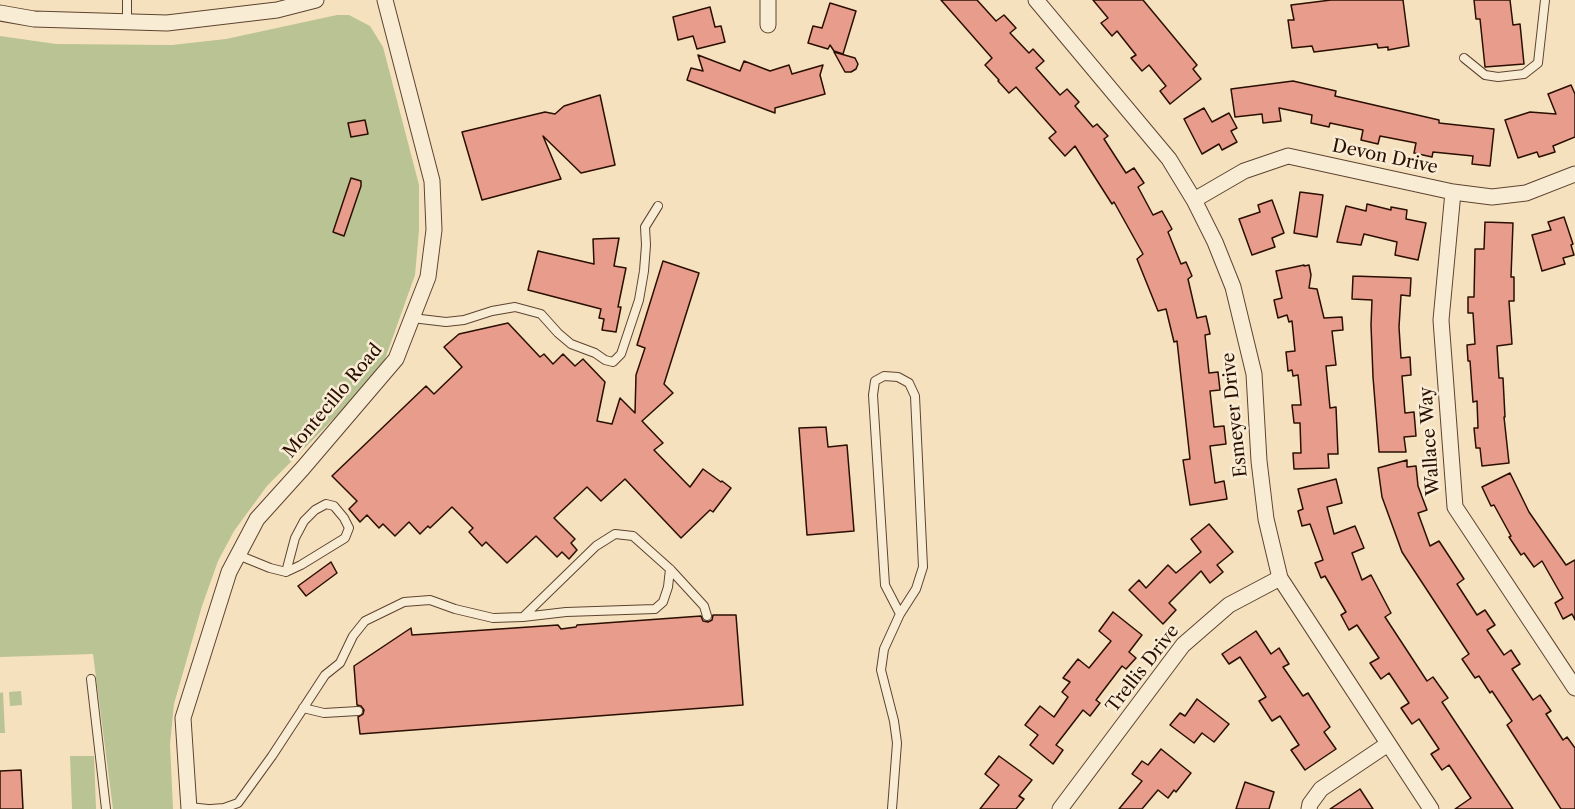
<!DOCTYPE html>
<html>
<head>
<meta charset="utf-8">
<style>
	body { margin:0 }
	canvas { display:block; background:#f6e1be }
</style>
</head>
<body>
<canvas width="1575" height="809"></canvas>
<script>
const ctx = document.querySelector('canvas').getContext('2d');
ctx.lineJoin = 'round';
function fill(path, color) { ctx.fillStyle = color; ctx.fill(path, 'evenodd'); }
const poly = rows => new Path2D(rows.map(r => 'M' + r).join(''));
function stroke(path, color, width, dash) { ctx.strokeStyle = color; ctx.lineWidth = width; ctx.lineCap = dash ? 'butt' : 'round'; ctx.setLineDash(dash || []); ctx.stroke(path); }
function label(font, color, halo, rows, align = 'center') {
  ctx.font = font + ' "Libre Caslon Text",serif'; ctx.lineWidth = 5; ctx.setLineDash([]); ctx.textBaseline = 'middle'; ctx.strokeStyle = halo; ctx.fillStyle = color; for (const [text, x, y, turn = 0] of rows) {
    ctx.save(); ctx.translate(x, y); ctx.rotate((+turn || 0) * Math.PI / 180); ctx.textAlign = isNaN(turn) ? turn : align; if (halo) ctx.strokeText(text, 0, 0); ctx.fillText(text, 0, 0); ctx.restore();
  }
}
fill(poly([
	[337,15,349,15,370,26,383,47,419,185,419,230,415,275,385,359,353,399,267,486,234,531,218,561,202,606,174,704,170,744,173,809,113,809,93,654,0,657,0,36,56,44,172,45,226,39],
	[21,691,22,705,10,706,9,692],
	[3,692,5,733,0,733,0,693],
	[70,756,94,756,96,809,72,809]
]), '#bac393');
const building = poly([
	[941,0,977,0,996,21,1004,15,1016,28,1010,33,1029,53,1033,49,1044,61,1036,68,1060,95,1067,89,1079,102,1075,106,1093,127,1097,124,1108,136,1104,139,1126,173,1134,168,1144,183,1138,187,1153,215,1162,211,1172,229,1168,232,1181,264,1186,262,1192,276,1188,279,1197,318,1206,316,1210,334,1205,335,1209,373,1218,372,1220,390,1210,391,1214,427,1224,426,1226,444,1210,446,1215,483,1224,481,1227,499,1190,505,1183,460,1190,459,1177,341,1174,342,1166,309,1158,311,1137,259,1143,254,1114,202,1112,204,1075,146,1065,156,1049,138,1056,132,1016,87,1009,93,998,81,999,80,985,65,992,58,941,0],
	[1093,0,1143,0,1197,65,1193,69,1201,79,1170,104,1160,91,1166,86,1149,65,1142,71,1131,58,1136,55,1117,31,1112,36,1101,23,1108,18,1093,0],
	[1331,0,1403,0,1409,46,1388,50,1388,47,1378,48,1377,44,1314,52,1312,46,1292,48,1288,20,1294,20,1291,5,1331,0],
	[1474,0,1510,0,1513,25,1520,24,1524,64,1485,67,1480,19,1476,19,1474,0],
	[830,3,856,11,843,54,834,51,830,45,828,49,808,43,813,26,822,28,830,3],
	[710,7,715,27,721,26,725,42,697,49,693,36,678,40,673,17,710,7],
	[834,52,855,58,858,64,856,69,851,72,845,72,834,52],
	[698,55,740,71,744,61,770,71,789,65,792,74,823,65,820,75,825,94,775,108,775,113,687,80,691,68,703,71,698,55],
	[1293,81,1336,91,1335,96,1439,120,1439,123,1494,129,1490,166,1472,164,1473,156,1433,152,1432,157,1414,153,1416,143,1380,136,1378,144,1361,140,1363,130,1330,123,1329,127,1311,123,1312,115,1279,108,1281,121,1263,123,1262,114,1235,117,1231,89,1293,81],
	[1571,85,1575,94,1575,137,1553,146,1555,152,1539,157,1537,152,1518,158,1505,120,1530,112,1556,114,1548,94,1571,85],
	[600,95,615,165,581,173,543,136,561,179,482,200,462,132,545,112,555,114,564,106,600,95],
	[1204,108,1212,122,1229,113,1237,128,1231,131,1237,142,1222,150,1219,144,1202,154,1184,119,1204,108],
	[365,120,368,134,351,137,348,123,365,120],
	[351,178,361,181,361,186,344,236,333,232,351,178],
	[1300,192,1323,195,1317,237,1294,233,1300,192],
	[1272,200,1284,233,1272,238,1275,247,1252,255,1239,219,1260,212,1258,205,1272,200],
	[1367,204,1391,210,1391,207,1407,210,1406,219,1426,223,1418,260,1395,255,1397,242,1364,234,1361,245,1337,242,1346,206,1366,211,1367,204],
	[1564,217,1573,244,1571,245,1574,255,1563,258,1565,264,1542,271,1532,235,1551,230,1548,222,1564,217],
	[1485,222,1513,223,1511,277,1514,277,1514,301,1509,301,1512,344,1497,346,1499,378,1503,378,1505,417,1504,417,1509,463,1482,466,1480,448,1476,448,1474,428,1478,428,1477,401,1473,402,1470,361,1468,361,1467,345,1475,344,1473,313,1468,313,1468,297,1474,297,1475,249,1484,249,1485,222],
	[619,238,614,266,626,268,618,307,621,307,616,332,602,330,604,319,599,318,601,309,528,290,538,251,594,264,593,239,619,238],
	[663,261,699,273,664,384,673,393,642,421,663,443,654,450,690,487,703,469,721,482,722,481,731,488,713,512,710,510,681,538,625,479,601,501,587,487,554,518,575,539,571,543,577,550,569,559,562,552,557,557,536,536,507,563,486,542,482,546,469,532,473,528,452,507,430,528,428,526,420,534,409,522,395,536,383,524,379,528,367,515,360,522,349,509,357,501,332,476,426,386,434,394,462,367,444,347,459,334,508,323,540,357,544,354,553,364,563,354,575,366,583,359,605,382,597,421,612,424,620,398,635,413,636,375,645,348,637,345,663,261],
	[1304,265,1304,266,1309,265,1311,275,1309,288,1317,289,1324,318,1342,317,1343,330,1332,331,1336,365,1326,366,1330,408,1336,407,1338,454,1328,454,1329,468,1294,469,1293,453,1301,453,1300,423,1294,423,1292,405,1301,405,1298,375,1293,376,1292,370,1288,371,1286,352,1295,351,1292,321,1289,322,1287,315,1278,318,1274,300,1282,298,1276,271,1304,265],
	[1353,276,1411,278,1410,296,1401,295,1399,327,1401,358,1410,357,1411,375,1402,376,1405,413,1414,412,1416,436,1404,437,1406,452,1379,452,1373,377,1371,325,1372,300,1352,299,1353,276],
	[826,427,828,447,847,445,854,531,807,535,799,428,826,427],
	[1407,460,1407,467,1416,466,1418,486,1427,510,1418,513,1430,546,1439,541,1464,579,1457,584,1477,615,1485,610,1495,625,1487,630,1504,655,1511,650,1520,664,1512,669,1533,700,1540,695,1551,711,1546,714,1563,740,1567,737,1575,748,1575,809,1561,809,1507,725,1512,721,1492,691,1490,693,1479,676,1475,678,1462,659,1469,654,1402,552,1382,497,1378,468,1407,460],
	[1510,473,1529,512,1566,565,1575,560,1575,620,1572,614,1563,619,1555,603,1563,598,1542,561,1534,567,1524,553,1521,555,1509,537,1511,536,1494,505,1491,506,1482,487,1510,473],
	[1336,479,1342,503,1327,507,1334,534,1355,526,1364,548,1352,553,1362,580,1371,575,1391,613,1385,617,1427,681,1433,677,1448,698,1442,702,1513,809,1455,809,1471,798,1449,765,1442,770,1431,754,1439,749,1419,719,1412,724,1401,708,1409,703,1389,673,1381,679,1370,663,1379,658,1357,625,1349,630,1341,615,1346,612,1325,576,1321,578,1315,563,1323,560,1310,524,1302,526,1298,511,1303,509,1298,489,1336,479],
	[1209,524,1233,552,1217,565,1223,572,1210,583,1201,571,1169,603,1176,610,1163,624,1129,590,1139,580,1146,588,1168,565,1176,573,1201,552,1191,539,1209,524],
	[331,562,337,573,306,596,298,586,331,562],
	[1113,612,1142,635,1129,652,1136,658,1126,669,1122,666,1096,700,1100,703,1090,716,1083,710,1056,745,1063,750,1053,764,1030,745,1038,735,1025,725,1040,706,1054,717,1068,697,1062,692,1070,682,1063,678,1078,659,1089,668,1111,641,1099,631,1113,612],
	[713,615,736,615,743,705,360,734,358,717,363,714,364,710,361,706,357,705,354,666,411,628,412,635,558,625,561,629,576,627,577,625,701,616,703,621,708,622,712,620,713,615],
	[1256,631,1271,654,1279,648,1289,664,1283,667,1303,696,1308,693,1330,727,1324,732,1336,749,1305,770,1291,750,1299,745,1280,716,1272,721,1259,701,1266,697,1240,657,1229,664,1222,654,1256,631],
	[1197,699,1229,724,1214,742,1202,733,1194,743,1170,725,1180,713,1185,716,1197,699],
	[1161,749,1191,773,1176,792,1174,790,1168,798,1158,790,1142,809,1119,809,1142,781,1132,774,1142,761,1148,765,1161,749],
	[999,756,1032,780,1019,796,1024,799,1016,809,980,809,999,785,985,774,999,756],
	[21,770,23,809,0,809,0,771,21,770],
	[1245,782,1274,792,1269,809,1236,809,1245,782],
	[1360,789,1373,809,1330,809,1360,789]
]);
fill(building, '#e89c8c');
stroke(building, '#2a0f00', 1.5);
const service = poly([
	[127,0,127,21],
	[1464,58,1485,75,1498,77,1524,74,1538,63,1545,0],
	[412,318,446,322,464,320,492,311,515,307,541,314,558,333,571,344,595,353,605,360,613,362,621,354,639,300,644,271,646,245,645,227,658,206],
	[238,555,270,568,286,572,301,565,345,538,349,528,344,518,334,506,326,504,315,510,304,521,295,538,286,572],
	[523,617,566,612,655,609,663,602,668,587,670,569],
	[91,679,106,809],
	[303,708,324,713,358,711],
	[189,807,208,809],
	[211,809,224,808,238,803,272,756,325,675,340,663,353,636,365,621,404,602,430,600,455,609,493,618,523,617,596,546,615,534,633,536,670,569,704,606,707,616],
	[892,809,897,743,894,721,881,670,884,649,900,614,916,589,923,567,915,396,909,383,898,377,884,376,875,381,873,395,885,585,900,614]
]);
const minor = poly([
	[1036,0,1169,159,1194,200,1215,242,1233,287,1254,374,1259,461,1266,519,1280,578,1431,809],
	[0,13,34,19,167,23,277,10,316,0],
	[768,25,768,0],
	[1453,192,1441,320,1455,507,1575,688],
	[1194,200,1244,171,1288,156,1453,192,1492,197,1526,193,1575,174],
	[189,809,183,718,229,572,257,519,303,468,396,359,428,277,434,230,432,181,385,0],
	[1060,809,1183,645,1229,605,1280,578],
	[1309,809,1310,804,1321,789,1388,744]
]);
stroke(service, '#5d4430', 10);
stroke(minor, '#5d4430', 17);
stroke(service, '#f9ecd5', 8);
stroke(minor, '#f9ecd5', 15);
label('18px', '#2a0f00', '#f9ecd5', [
	["Devon Drive",1385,157,12],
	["Montecillo Road",333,401,-50],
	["Esmeyer Drive",1235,415,-96],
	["Wallace Way",1430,441,-94],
	["Trellis Drive",1143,669,-52]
]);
</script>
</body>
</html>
